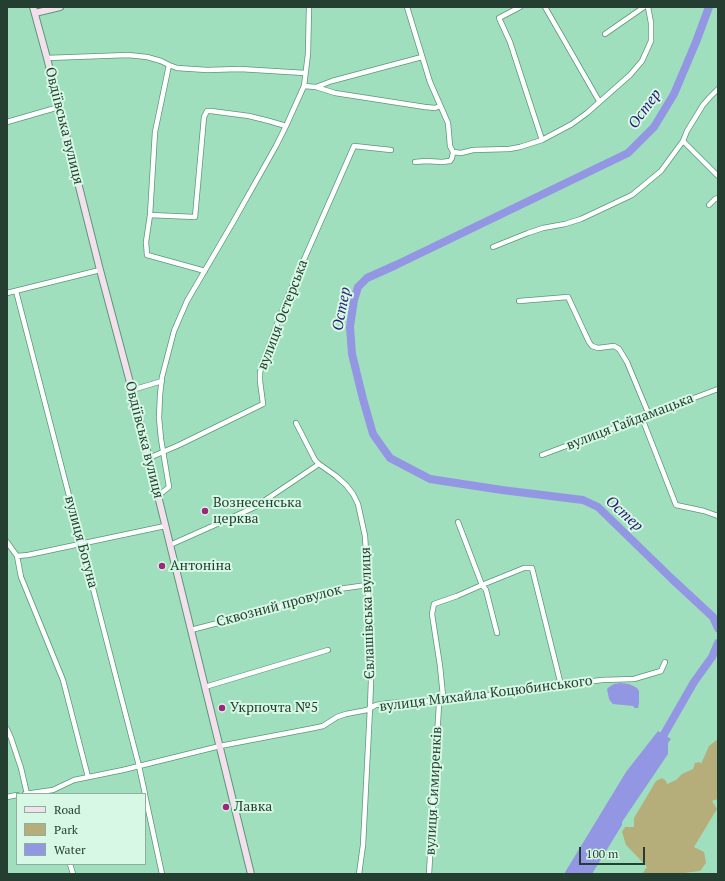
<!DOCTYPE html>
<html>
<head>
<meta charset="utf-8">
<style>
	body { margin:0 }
	#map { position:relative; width:725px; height:881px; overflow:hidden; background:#9fdfbd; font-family:"PT Serif",serif }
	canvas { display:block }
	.frame { position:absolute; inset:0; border:8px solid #243f31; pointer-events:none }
	.legend { position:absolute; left:16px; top:793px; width:130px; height:72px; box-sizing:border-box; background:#d8f8e6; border:1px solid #90ae9e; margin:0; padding:5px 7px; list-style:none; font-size:12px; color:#243f31 }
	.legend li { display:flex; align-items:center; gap:8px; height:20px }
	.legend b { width:20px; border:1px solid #90ae9e }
	.scale { position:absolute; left:579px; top:847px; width:66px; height:18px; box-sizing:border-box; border:2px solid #243f31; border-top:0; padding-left:5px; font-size:12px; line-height:14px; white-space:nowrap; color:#243f31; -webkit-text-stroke:3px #d8f8e6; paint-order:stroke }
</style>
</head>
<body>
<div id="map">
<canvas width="725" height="881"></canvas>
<div class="frame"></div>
<ul class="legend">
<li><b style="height:5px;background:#f4dfec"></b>Road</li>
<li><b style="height:11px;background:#b6ae7a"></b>Park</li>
<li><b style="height:11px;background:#9397e3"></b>Water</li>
</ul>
<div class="scale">100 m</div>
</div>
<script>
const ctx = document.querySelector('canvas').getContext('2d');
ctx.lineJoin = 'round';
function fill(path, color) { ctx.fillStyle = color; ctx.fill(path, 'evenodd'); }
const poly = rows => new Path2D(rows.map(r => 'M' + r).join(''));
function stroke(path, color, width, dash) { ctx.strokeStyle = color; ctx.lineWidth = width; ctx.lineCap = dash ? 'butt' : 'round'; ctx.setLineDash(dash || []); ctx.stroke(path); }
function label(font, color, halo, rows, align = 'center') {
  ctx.font = font + ' "PT Serif",serif'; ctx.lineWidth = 4; ctx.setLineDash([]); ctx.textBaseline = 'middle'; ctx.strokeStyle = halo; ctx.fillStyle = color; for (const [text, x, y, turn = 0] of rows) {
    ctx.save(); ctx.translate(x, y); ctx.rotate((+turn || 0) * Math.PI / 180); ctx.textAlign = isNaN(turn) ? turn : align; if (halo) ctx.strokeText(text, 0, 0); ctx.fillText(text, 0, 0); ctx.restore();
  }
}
fill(poly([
	[718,739,718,799,712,801,717,809,694,847,704,852,706,863,700,871,684,873,683,874,642,874,647,867,626,845,622,832,625,827,634,827,634,818,656,781,662,778,666,781,667,784,676,780,682,774,693,769,695,763,700,762,701,764,709,746]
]), '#b6ae7a');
fill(poly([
	[620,683,629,684,637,688,639,691,639,703,638,708,635,708,633,706,613,704,611,702,609,699,607,689,609,687,614,684],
	[658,731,671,739,668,743,668,754,622,822,622,825,592,874,564,874,626,772]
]), '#9397e3');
stroke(poly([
	[709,7,696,42,674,94,654,127,628,153,396,265,367,278,358,287,354,300,350,327,352,354,363,399,373,434,390,458,430,479,502,490,583,500,598,507,671,578,713,617,718,628],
	[659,743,694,682,712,657,718,643]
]), '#9397e3', 8);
const street = poly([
	[407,7,430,82,448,123,450,146,453,152,452,158,450,161,442,162,426,161,415,162],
	[520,7,499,18,510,42,542,140],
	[545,7,599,101],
	[605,34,644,7],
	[47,58,128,55,147,57,161,61,169,65,177,68,207,70,240,69,305,73],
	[169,65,155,132,150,215,146,242,147,255,205,271],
	[304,86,316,87,332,81,422,57],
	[316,87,335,93,425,107,435,108,440,106],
	[7,122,59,107],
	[683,141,718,176],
	[453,152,461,153,473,150,509,149,520,147,542,140,572,124,587,113,630,75,642,61,651,41,651,23,648,7],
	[709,205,715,199,718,198],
	[150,215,195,217,204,117,207,111,211,111,249,116,269,121,286,126],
	[493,247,528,233,543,228,565,224,581,219,632,195,661,171,683,141,687,131,703,105,710,97,718,89],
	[16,291,139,766,145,794],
	[7,293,100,270],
	[519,301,568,297,589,342,592,346,598,348,614,346,619,349,627,362,649,415],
	[132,390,162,381],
	[642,418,676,505,704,511,718,516],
	[296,423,315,460,319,464,336,476,346,485,353,494,358,504,365,536,367,568,367,585,369,606,371,629,372,653,370,708,363,845,359,874],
	[542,455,718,389],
	[149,458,179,445,263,404,260,381,260,373,262,364,287,298,354,146,391,150],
	[158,496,169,487,161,439,159,418,160,395,162,377,174,331,187,301,232,224,276,146,286,126,304,86,308,54,309,7],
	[458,522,482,585,486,590,497,633],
	[7,542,17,556,28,555,165,526],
	[170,545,235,516,255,507,319,464],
	[17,556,21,577,63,680,88,777],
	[191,630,214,624,251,616,332,590,367,585],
	[205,687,328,650],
	[7,729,11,738,21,768,27,794],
	[25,794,53,790,74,780,123,770,220,746,314,728,323,726,337,717,346,714,367,710,376,705,389,703,456,700,561,685,602,680,634,679,661,671,665,662],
	[145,795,162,874],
	[7,797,17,795],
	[70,864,73,874],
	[429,874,439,704,443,696,440,666,432,614,434,604,457,596,482,585,524,568,532,568,561,685]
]);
const secondary = poly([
	[33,7,47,58,59,107,100,270,132,390,251,874],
	[35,13,60,7]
]);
stroke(street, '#5a9879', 6);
stroke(secondary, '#5a9879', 8);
stroke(street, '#fff', 4.5);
stroke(secondary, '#f4dfec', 6);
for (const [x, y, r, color] of [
	[205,511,4,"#9f267e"],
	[162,566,4,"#9f267e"],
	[222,708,4,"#9f267e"],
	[226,807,4,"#9f267e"]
]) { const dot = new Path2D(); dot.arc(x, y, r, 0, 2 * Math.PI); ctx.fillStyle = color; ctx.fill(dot); stroke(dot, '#d8f8e6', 1.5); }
label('14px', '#243f31', '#d8f8e6', [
	["Овдіївська вулиця",64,126,76],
	["вулиця Остерська",283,315,-69],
	["вулиця Гайдамацька",630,422,-21],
	["Овдіївська вулиця",144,440,76],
	["вулиця Богуна",81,542,75],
	["Сквозний провулок",279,606,-15],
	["Євлашівська вулиця",368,613,-92],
	["вулиця Михайла Коцюбинського",486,694,-7],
	["вулиця Симиренків",434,791,-87]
]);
label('14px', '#243f31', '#d8f8e6', [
	["Вознесенська",213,503],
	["церква",213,519],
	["Антоніна",170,566],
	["Укрпочта №5",230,708],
	["Лавка",234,807]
], 'left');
label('italic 15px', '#281b72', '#d8f8e6', [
	["Остер",645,109,-54],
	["Остер",342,309,-79],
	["Остер",624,514,42]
]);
</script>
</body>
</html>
